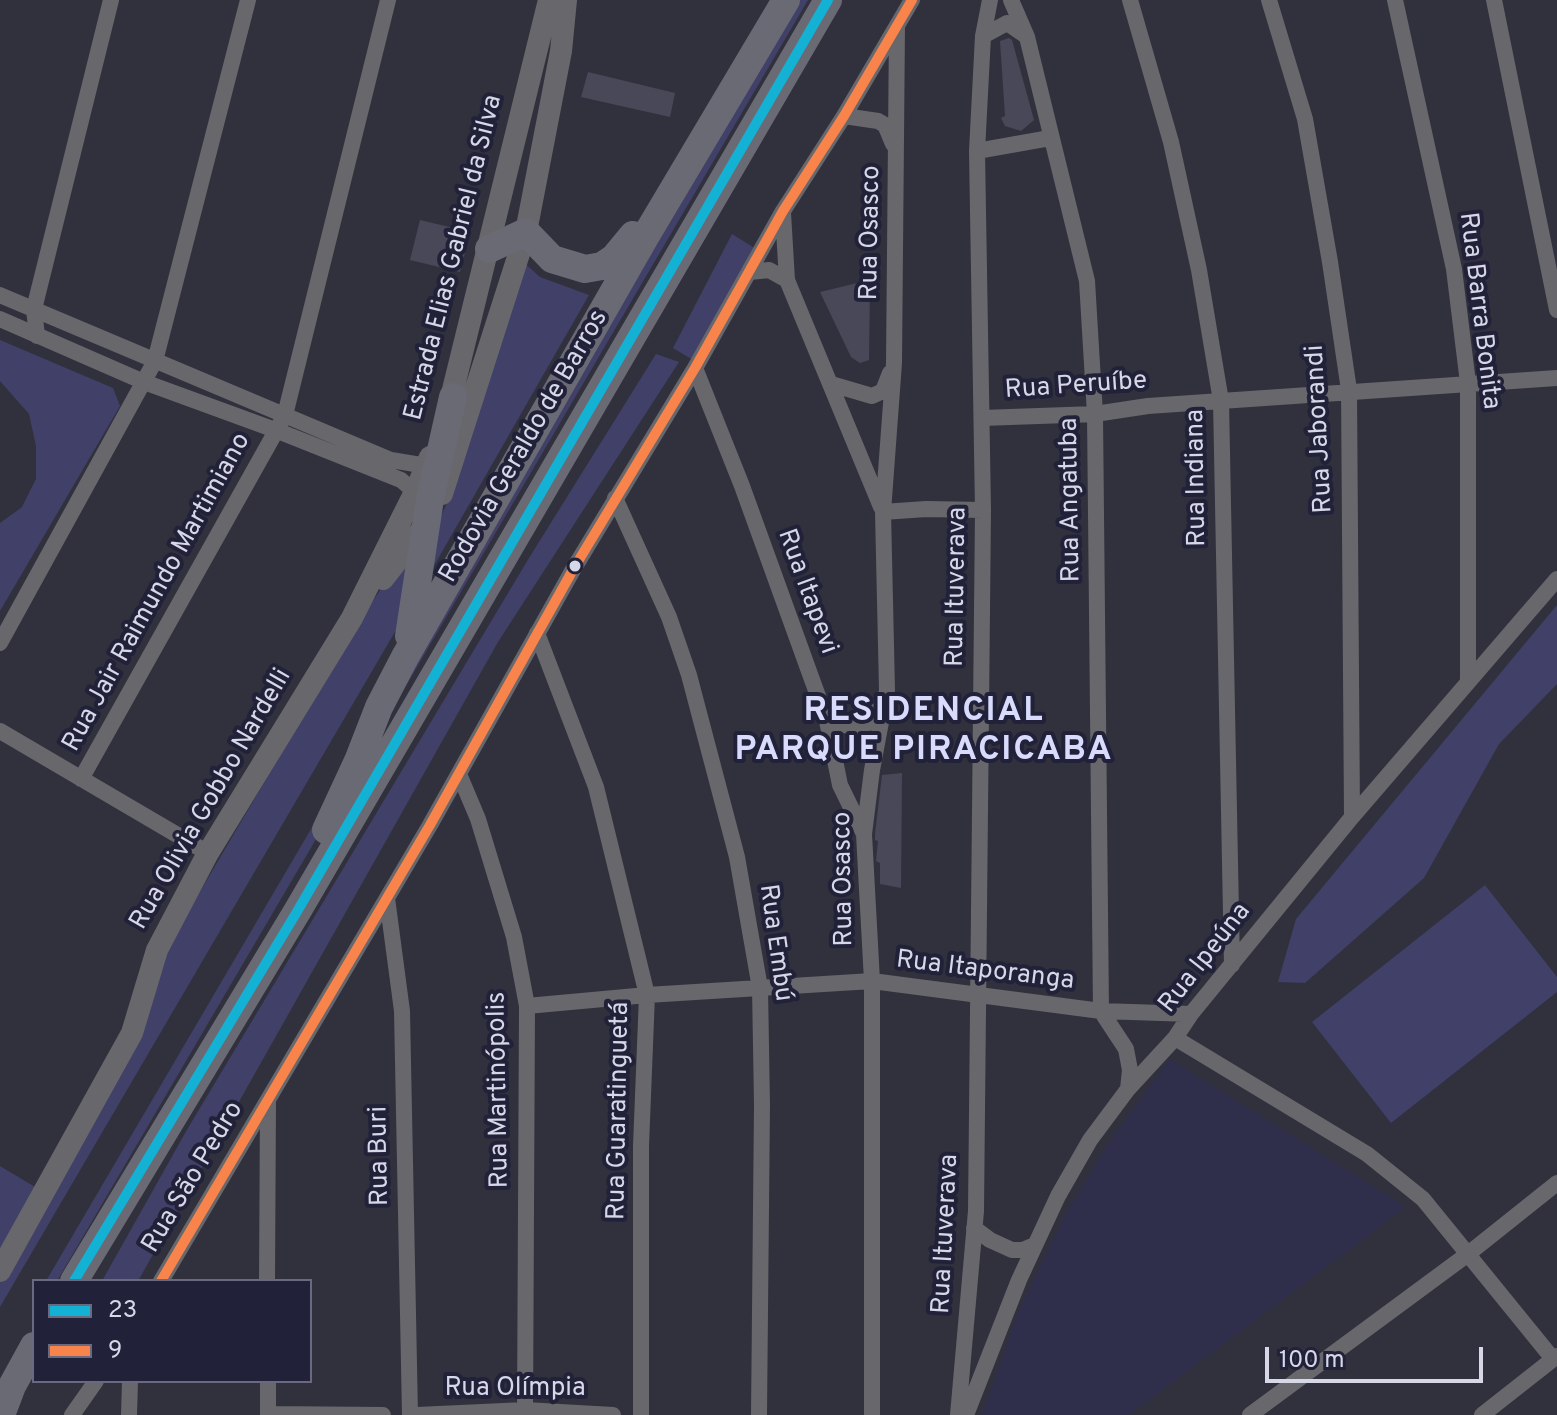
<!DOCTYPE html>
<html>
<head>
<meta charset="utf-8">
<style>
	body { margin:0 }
	#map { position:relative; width:1557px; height:1415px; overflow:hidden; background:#31313e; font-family:Overpass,sans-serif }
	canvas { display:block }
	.legend { position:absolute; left:32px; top:1279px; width:280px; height:104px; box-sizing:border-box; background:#212139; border:2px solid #696a7f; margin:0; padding:10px 14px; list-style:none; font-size:24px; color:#d6d7e7 }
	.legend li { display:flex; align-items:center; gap:16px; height:40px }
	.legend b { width:40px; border:2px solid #696a7f }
	.scale { position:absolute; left:1265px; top:1347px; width:218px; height:36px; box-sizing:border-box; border:4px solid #d6d7e7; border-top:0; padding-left:10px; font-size:24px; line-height:28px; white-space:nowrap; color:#d6d7e7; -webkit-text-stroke:6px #212139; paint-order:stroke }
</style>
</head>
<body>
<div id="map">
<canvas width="1557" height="1415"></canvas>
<ul class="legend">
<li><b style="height:10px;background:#13b2d5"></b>23</li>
<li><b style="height:10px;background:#f8844c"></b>9</li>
</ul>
<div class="scale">100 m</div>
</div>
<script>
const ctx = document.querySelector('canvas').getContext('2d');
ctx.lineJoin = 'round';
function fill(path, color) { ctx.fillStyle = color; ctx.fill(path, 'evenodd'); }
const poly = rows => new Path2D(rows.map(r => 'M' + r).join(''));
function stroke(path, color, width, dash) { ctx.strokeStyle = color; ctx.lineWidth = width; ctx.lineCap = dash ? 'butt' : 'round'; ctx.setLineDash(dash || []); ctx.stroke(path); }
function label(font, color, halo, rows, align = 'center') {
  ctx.font = font + ' Overpass,sans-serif'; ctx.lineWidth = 8; ctx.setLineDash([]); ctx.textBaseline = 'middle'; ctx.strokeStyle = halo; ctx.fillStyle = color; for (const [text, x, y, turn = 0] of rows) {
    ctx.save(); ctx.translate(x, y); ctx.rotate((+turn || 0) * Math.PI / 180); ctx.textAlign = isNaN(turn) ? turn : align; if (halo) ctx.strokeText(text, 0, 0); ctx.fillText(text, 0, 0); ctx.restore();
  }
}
fill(poly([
	[1170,1059,1406,1207,1129,1415,982,1415,1019,1310,1063,1219,1107,1145]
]), '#2f2f4c');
fill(poly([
	[797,0,808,0,57,1281,46,1281],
	[732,234,756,249,693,360,673,348],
	[522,261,540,277,589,295,431,571,436,527,447,503],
	[0,340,113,388,120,406,0,611,0,523,22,507,36,479,36,446,29,414,0,381],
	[656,354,679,362,498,642,138,1281,102,1281,188,1128,529,558],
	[409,566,399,625,0,1307,0,1283,172,939,361,618,392,573],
	[1557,605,1557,684,1499,744,1424,878,1305,983,1278,982,1296,919],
	[1485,885,1557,977,1557,992,1391,1123,1312,1022],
	[0,1166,35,1187,0,1251]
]), '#404068');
fill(poly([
	[1009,38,1012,40,1034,120,1021,131,1005,126,1001,118,1005,116,1000,41],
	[588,72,675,93,670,117,581,97],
	[420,220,470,232,460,272,410,260],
	[870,280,869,360,860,363,851,357,820,292],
	[902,773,901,888,880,884,880,863,876,861,878,841,875,840,875,834,882,775]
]), '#484859');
stroke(poly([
	[1011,0,1027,37,1087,281,1095,414,1101,1011,1126,1049,1130,1070,1128,1089],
	[1130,0,1171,142,1199,270,1221,401,1232,965],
	[1269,0,1305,119,1330,262,1349,390,1352,817],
	[1395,0,1454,269,1468,383,1468,681],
	[1494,0,1557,310],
	[983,36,1007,23,1026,36],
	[844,116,878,121,885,125,893,144],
	[977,151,1050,138],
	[783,213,787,280,881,507],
	[750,272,769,270,787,280],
	[0,295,391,460,427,466],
	[0,319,144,382,278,431,401,480,415,492],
	[37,336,34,309,111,0],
	[695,368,742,486,827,721,840,785,864,834],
	[831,384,872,396,883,391,890,373],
	[982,418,1095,414,1148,406,1557,378],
	[615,498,669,617,689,675,737,857,760,988,762,1105,759,1415],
	[883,512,926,509,983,510],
	[537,633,596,787,647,995,641,1146,641,1415],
	[0,643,155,361,248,0],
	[827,721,857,728,870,722,880,704],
	[0,731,208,853],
	[459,774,478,819,514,937,527,1006,525,1415],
	[81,779,285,415,388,0],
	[387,898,402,1011,410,1415],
	[527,1006,647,995,872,981,1101,1011,1191,1014],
	[1175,1038,1367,1154,1423,1199,1553,1359],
	[974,1228,990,1240,1012,1250,1023,1250,1035,1245],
	[161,1281,430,825,574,568,695,368,783,211,844,116,912,0],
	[267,1281,268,1101],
	[268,1381,268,1415],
	[268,1414,383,1415],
	[72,1415,96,1381],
	[129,1415,130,1381],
	[417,1415,525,1410,613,1415],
	[872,1415,872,981,864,834,872,770,887,690,883,512,894,363,897,26],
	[958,1415,976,1211,983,510,977,151,983,36,990,0],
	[966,1415,1019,1280,1058,1196,1090,1140,1128,1089,1175,1038,1191,1014,1352,817,1557,579],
	[1250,1415,1468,1254,1557,1183],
	[1482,1415,1557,1356]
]), '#67676c', 16);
stroke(poly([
	[448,410,549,0],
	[442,494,526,232,561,51,566,0],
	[383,579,426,524],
	[0,1271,132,1033,157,950,208,853,352,618,415,492,430,457]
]), '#67676c', 22);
stroke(poly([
	[489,249,526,232,552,259,585,269,602,266,614,258,633,235],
	[409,636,430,499,453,397],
	[326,830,358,761,379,707,405,657,645,237,786,0],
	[74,1281,298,910,828,0],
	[1,1415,12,1386,34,1346]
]), '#6a6a74', 28);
stroke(poly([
	[74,1281,298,910,828,0]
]), '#13b2d5', 10);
stroke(poly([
	[161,1281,430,825,574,568,695,368,783,211,844,116,912,0]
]), '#f8844c', 10);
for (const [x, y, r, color] of [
	[575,566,7,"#d6d7e7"]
]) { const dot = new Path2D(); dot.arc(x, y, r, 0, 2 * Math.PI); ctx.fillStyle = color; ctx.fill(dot); stroke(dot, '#212139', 3); }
label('26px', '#d6d7e7', '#212139', [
	["Rua Osasco",872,233,-89],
	["Estrada Elias Gabriel da Silva",455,258,-76],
	["Rua Barra Bonita",1478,311,83],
	["Rua Peruíbe",1076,387,-4],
	["Rua Jaborandi",1321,429,-93],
	["Rodovia Geraldo de Barros",525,447,-60],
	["Rua Indiana",1198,478,-91],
	["Rua Angatuba",1072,500,-91],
	["Rua Ituverava",958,587,-89],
	["Rua Itapevi",806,592,70],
	["Rua Jair Raimundo Martimiano",158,593,-61],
	["Rua Olivia Gobbo Nardelli",212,800,-60],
	["Rua Osasco",845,879,-91],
	["Rua Embú",774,943,82],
	["Rua Ipeúna",1206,959,-52],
	["Rua Itaporanga",985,972,7],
	["Rua Martinópolis",500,1090,-91],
	["Rua Guaratinguetá",620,1111,-89],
	["Rua Buri",381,1156,-91],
	["Rua São Pedro",194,1178,-59],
	["Rua Ituverava",947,1234,-87],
	["Rua Olímpia",515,1390]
]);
ctx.letterSpacing = '2px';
label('bold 34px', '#d9dbfc', '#212139', [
	["RESIDENCIAL",924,713],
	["PARQUE PIRACICABA",924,752]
]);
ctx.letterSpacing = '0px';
</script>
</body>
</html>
